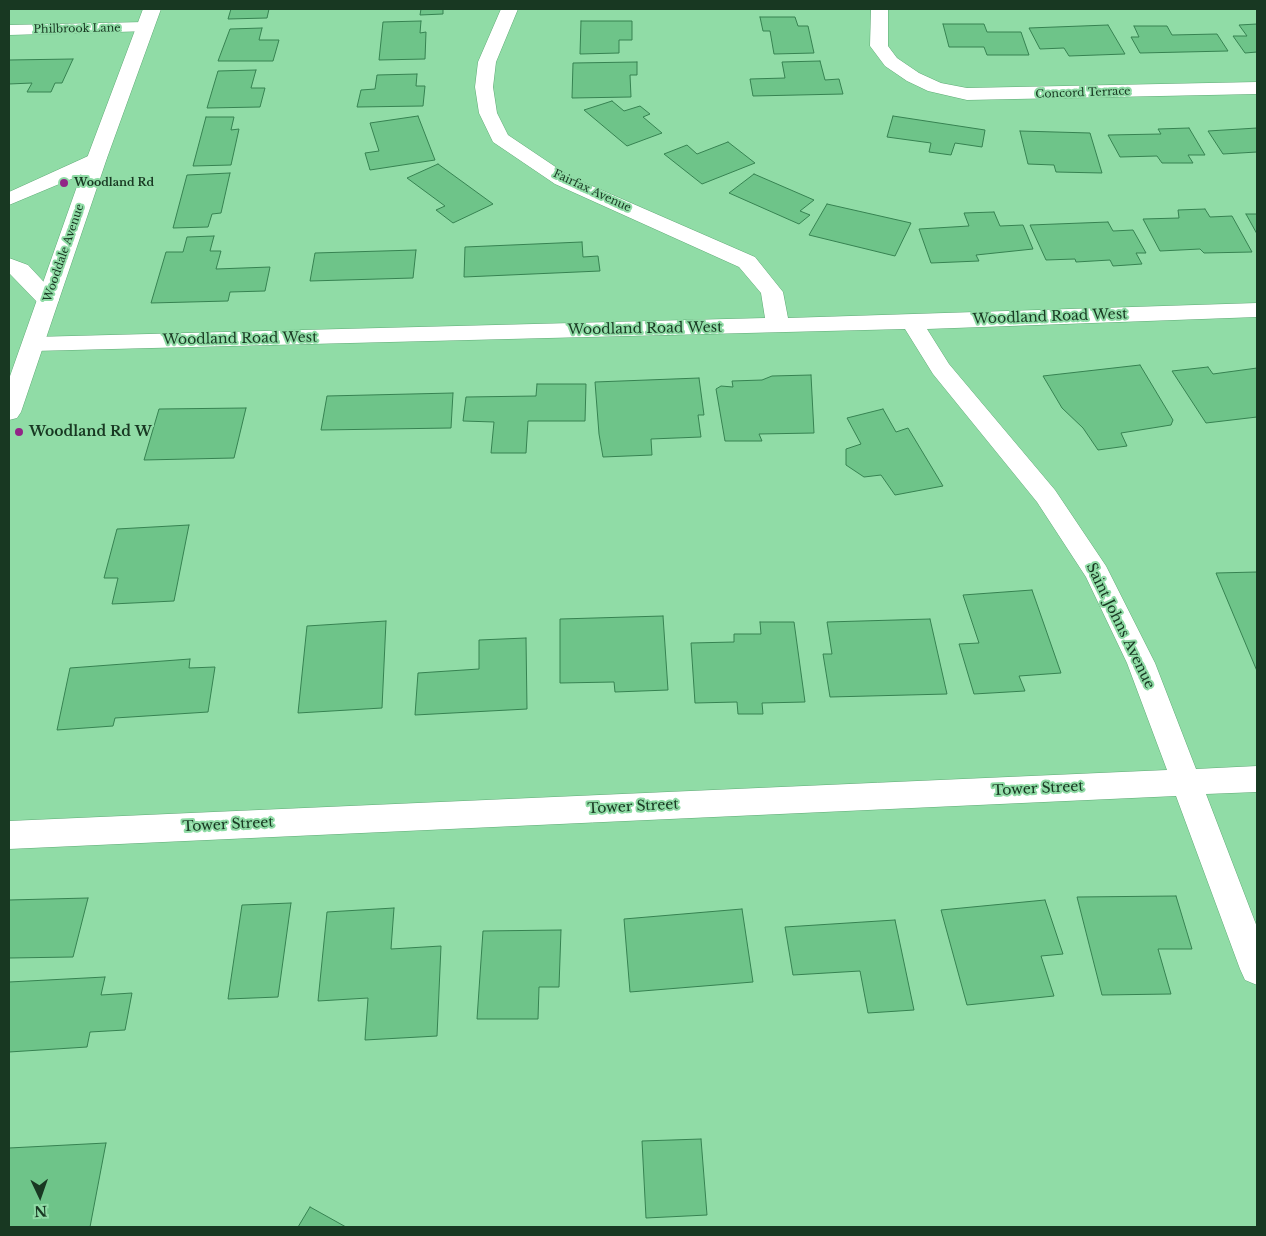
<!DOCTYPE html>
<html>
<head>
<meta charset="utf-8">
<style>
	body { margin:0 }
	#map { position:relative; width:1266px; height:1236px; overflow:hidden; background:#90dca6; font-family:"Libre Baskerville",serif }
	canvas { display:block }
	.frame { position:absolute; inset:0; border:10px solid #183822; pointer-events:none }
	.north { position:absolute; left:15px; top:1171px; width:50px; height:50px; -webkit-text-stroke:4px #90dca6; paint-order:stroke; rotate:177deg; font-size:14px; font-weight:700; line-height:20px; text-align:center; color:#183822 }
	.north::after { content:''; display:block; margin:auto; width:18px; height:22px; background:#183822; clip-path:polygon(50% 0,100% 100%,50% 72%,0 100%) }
</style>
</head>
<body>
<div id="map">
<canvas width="1266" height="1236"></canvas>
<div class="frame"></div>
<div class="north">N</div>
</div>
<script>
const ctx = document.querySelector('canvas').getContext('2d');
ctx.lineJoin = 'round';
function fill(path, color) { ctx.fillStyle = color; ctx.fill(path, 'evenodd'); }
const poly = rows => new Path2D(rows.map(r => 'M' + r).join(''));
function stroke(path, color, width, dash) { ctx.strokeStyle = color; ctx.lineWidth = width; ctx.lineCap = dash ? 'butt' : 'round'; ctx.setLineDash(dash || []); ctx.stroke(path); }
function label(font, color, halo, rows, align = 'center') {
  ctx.font = font + ' "Libre Baskerville",serif'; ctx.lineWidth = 4; ctx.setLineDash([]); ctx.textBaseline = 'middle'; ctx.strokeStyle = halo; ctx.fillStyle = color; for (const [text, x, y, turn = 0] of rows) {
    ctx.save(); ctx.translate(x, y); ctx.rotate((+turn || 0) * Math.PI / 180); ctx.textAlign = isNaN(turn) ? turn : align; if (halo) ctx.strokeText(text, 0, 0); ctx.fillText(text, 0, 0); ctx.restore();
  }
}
const building = poly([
	[231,9,269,9,267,18,228,19,231,9],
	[421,9,443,9,443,14,420,15,421,9],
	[760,17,795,17,798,26,808,26,814,53,774,54,770,31,763,31,760,17],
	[421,21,420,33,426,32,425,59,379,60,383,22,421,21],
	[581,21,632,21,632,40,619,40,619,53,580,54,581,21],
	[943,24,984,24,987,32,1021,32,1029,55,987,55,984,47,949,47,943,24],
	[1257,24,1257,52,1245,53,1233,36,1247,36,1239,25,1257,24],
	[1108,25,1125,54,1069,56,1064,48,1040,49,1029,28,1108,25],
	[1134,26,1167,26,1172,35,1217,34,1228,51,1140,53,1131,37,1139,37,1134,26],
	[262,28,259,40,279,40,273,61,218,61,230,29,262,28],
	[73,59,62,83,55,83,51,92,27,92,32,83,9,84,9,60,73,59],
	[820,61,825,80,839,79,843,94,753,96,750,79,785,78,782,62,820,61],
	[637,62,637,75,630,75,631,97,572,98,573,63,637,62],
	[256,70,251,88,265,88,260,107,207,108,218,71,256,70],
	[417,74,416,86,425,86,423,106,357,107,361,90,375,89,377,75,417,74],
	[612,101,624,111,640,106,650,114,643,117,662,133,627,146,584,110,612,101],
	[418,116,435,160,370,170,365,153,379,151,370,123,418,116],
	[893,116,985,130,982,147,955,143,951,155,929,152,931,143,887,137,893,116],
	[206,117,234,117,231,130,239,129,231,165,193,166,206,117],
	[1189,128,1205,155,1188,155,1193,163,1162,163,1157,156,1120,157,1108,135,1161,134,1158,129,1189,128],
	[1257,128,1257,152,1223,154,1208,131,1257,128],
	[1020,131,1090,133,1102,173,1056,172,1054,165,1028,164,1020,131],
	[728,142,755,163,702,184,664,154,687,145,697,154,728,142],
	[438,164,493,204,453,223,436,210,445,206,407,178,438,164],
	[230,173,221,213,212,214,208,227,173,228,187,175,230,173],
	[754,174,814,200,800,211,810,215,799,224,729,193,754,174],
	[827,204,911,223,895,256,809,235,827,204],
	[1205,209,1210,217,1232,216,1252,252,1204,253,1200,249,1160,251,1143,219,1179,218,1178,210,1205,209],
	[994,212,1000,226,1023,225,1033,249,976,255,979,261,931,263,919,229,969,226,964,213,994,212],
	[1246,214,1257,214,1257,234,1246,214],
	[1108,222,1113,231,1133,230,1146,253,1136,253,1142,264,1113,266,1110,260,1076,262,1075,259,1046,260,1030,225,1108,222],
	[214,236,210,251,221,251,216,269,270,267,265,291,230,292,228,301,151,303,166,252,183,252,187,237,214,236],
	[582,242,583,257,598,256,600,271,464,277,465,247,582,242],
	[416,250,413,278,310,281,315,253,416,250],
	[1140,365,1173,420,1171,425,1121,433,1127,446,1098,450,1083,428,1062,408,1043,376,1140,365],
	[1208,367,1213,374,1257,368,1257,417,1206,423,1172,371,1208,367],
	[811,375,814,433,759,434,762,441,725,441,716,389,721,386,733,387,732,381,762,380,772,376,811,375],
	[699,378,704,415,698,415,701,437,651,439,652,455,603,457,599,434,595,382,699,378],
	[537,384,586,384,585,421,528,421,526,453,491,453,494,422,463,421,466,397,536,396,537,384],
	[453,393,451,428,321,430,327,396,453,393],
	[246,408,234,458,144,460,159,409,246,408],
	[883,409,896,432,908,428,943,486,895,495,881,475,864,477,846,465,846,449,861,444,847,418,883,409],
	[189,525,174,601,112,604,118,578,104,578,117,529,189,525],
	[1257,572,1257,671,1216,573,1257,572],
	[1032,590,1061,673,1019,676,1025,691,974,694,959,644,979,643,963,595,1032,590],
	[663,616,668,690,615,692,614,682,560,683,560,619,663,616],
	[930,619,947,694,830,697,823,654,832,654,827,622,930,619],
	[386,621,382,708,298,713,307,626,386,621],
	[760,622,794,622,805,702,762,703,763,714,738,714,737,702,695,703,691,643,734,642,734,634,761,634,760,622],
	[526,638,527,709,415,715,418,673,479,669,479,640,526,638],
	[190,659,189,668,215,667,208,712,115,718,113,726,57,730,70,668,190,659],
	[1176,896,1192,949,1158,949,1171,994,1102,995,1077,897,1176,896],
	[88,898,73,957,9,958,9,900,88,898],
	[1045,900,1063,954,1041,956,1054,996,967,1005,941,910,1045,900],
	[291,903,278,997,228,999,242,905,291,903],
	[394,908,391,949,441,946,437,1036,365,1040,368,998,318,1001,327,912,394,908],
	[742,909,753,982,630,992,624,919,742,909],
	[895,920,914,1010,868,1013,860,971,793,975,785,927,895,920],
	[561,930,559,987,539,987,538,1019,477,1019,483,931,561,930],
	[105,977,101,995,132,993,125,1030,90,1032,87,1047,9,1052,9,982,105,977],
	[701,1139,707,1215,646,1218,642,1141,701,1139],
	[106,1143,90,1227,9,1227,9,1148,106,1143],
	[310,1207,346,1227,298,1227,310,1207]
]);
fill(building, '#6ec489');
stroke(building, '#368251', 1);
const street = poly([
	[501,9,518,9,496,62,493,87,497,113,508,135,569,176,755,257,783,292,788,318,1257,303,1257,317,927,329,949,364,1055,490,1106,566,1155,663,1196,769,1257,766,1257,792,1206,794,1257,927,1257,985,1245,980,1240,969,1176,796,9,849,9,821,1167,770,1127,663,1086,577,1037,502,933,374,905,329,33,351,25,349,22,344,25,339,33,337,765,318,761,293,739,267,555,184,493,142,479,113,475,87,478,62,501,9],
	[871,9,888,9,888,46,897,58,919,73,941,83,967,88,1257,82,1257,94,967,100,928,91,907,81,885,66,870,46,871,9],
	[145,22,151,23,154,27,151,31,9,35,9,25,145,22],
	[97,152,104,154,107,158,104,162,76,177,9,205,9,192,97,152],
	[9,258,28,265,56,295,59,300,56,305,48,307,40,305,9,273,9,258]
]);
const secondary = poly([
	[143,9,161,9,107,158,21,412,17,418,9,420,9,379,87,158,143,9]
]);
stroke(street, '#5ea975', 1);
stroke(secondary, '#5ea975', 1);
fill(street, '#fff');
fill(secondary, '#fff');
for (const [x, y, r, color] of [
	[64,183,5,"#922587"],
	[19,432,5,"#922587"]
]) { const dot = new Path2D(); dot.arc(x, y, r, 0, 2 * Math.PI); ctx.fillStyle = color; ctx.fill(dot); stroke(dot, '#90dca6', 2); }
label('11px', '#183822', '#90dca6', [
	["Philbrook Lane",77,29,-1],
	["Concord Terrace",1083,93,-2],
	["Fairfax Avenue",592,191,25],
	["Wooddale Avenue",64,253,-71]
]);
label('bold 11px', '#183822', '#90dca6', [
	["Woodland Rd",74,183]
], 'left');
label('14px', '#183822', '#90dca6', [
	["Woodland Road West",1050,317,-2],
	["Woodland Road West",645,329,-1],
	["Woodland Road West",240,339,-1],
	["Saint Johns Avenue",1120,626,64],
	["Tower Street",1038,789,-3],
	["Tower Street",633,807,-3],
	["Tower Street",228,825,-3]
]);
label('bold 14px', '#183822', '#90dca6', [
	["Woodland Rd W",29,432]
], 'left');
</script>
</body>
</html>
